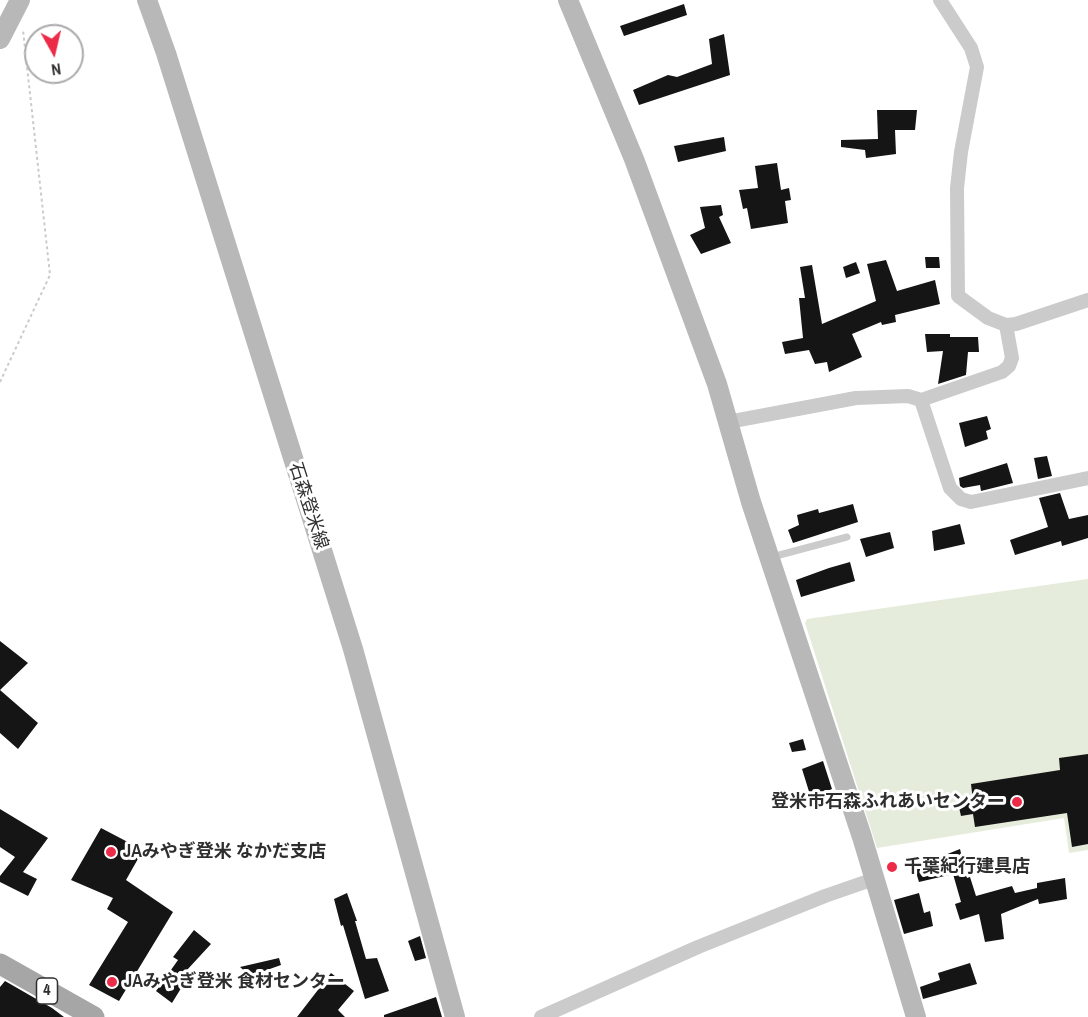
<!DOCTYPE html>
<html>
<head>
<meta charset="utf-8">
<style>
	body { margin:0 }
	#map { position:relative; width:1088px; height:1017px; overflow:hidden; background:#fff; font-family:"Archivo Narrow",sans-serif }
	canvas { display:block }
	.north { position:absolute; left:24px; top:24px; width:60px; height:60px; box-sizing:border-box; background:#fff; border:2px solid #ababab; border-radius:50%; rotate:172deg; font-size:16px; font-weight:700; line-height:24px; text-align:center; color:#2e2e2e }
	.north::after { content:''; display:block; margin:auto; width:21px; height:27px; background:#eb2b47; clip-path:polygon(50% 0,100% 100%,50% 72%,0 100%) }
</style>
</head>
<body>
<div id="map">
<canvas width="1088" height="1017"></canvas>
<div class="north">N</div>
</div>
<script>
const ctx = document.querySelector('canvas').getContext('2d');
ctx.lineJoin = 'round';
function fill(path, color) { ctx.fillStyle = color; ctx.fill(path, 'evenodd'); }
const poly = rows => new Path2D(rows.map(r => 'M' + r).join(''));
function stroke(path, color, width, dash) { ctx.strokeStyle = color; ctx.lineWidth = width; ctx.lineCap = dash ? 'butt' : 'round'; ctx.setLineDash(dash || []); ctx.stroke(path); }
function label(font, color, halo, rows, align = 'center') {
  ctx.font = font + ' "Archivo Narrow","Noto Sans JP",sans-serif'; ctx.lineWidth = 6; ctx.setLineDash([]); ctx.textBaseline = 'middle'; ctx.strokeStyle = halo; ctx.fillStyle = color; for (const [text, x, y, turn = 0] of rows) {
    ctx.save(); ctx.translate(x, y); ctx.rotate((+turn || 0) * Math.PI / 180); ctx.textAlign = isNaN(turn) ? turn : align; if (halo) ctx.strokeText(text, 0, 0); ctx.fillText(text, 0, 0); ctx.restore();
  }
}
fill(poly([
	[1088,579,1088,850,1069,853,1064,818,877,848,805,623,807,619]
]), '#e6ecdc');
fill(poly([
	[684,4,687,15,624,36,620,26],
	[724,34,730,75,639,105,633,90,668,75,677,77,712,64,709,39],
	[877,110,917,110,915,130,895,130,896,154,866,158,865,150,841,147,841,140,878,139],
	[724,137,726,151,678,162,674,146],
	[777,163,781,190,789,188,791,200,785,201,788,223,751,229,747,208,743,209,739,190,758,188,755,166],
	[721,205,723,215,719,217,731,243,701,254,690,235,705,228,700,207],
	[925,257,939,257,940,268,926,268],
	[886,260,897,291,935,280,940,304,895,315,896,322,882,325,881,322,852,334,862,357,829,372,827,362,815,364,809,350,785,354,782,342,803,338,799,298,805,298,800,267,812,265,822,324,876,301,867,264],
	[856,262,860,273,846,278,843,267],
	[925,334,950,334,950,337,978,337,979,352,968,352,966,375,938,384,943,351,927,352],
	[987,416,991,429,986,431,988,439,965,447,959,423],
	[1047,456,1052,476,1038,479,1034,458],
	[1007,463,1013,483,981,491,980,485,963,488,960,486,959,478],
	[1060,493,1069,519,1088,515,1088,538,1062,546,1061,541,1015,555,1010,540,1048,527,1039,498],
	[853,504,858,522,793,543,788,530,799,525,797,515,818,509,819,513],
	[960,524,965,544,934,551,932,531],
	[890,532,894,548,866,557,860,539],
	[850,562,855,581,801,597,796,580,829,568],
	[0,641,28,663,0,690],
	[0,690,38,723,18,749,0,733],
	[803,739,806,750,792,752,789,743],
	[1088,754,1088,844,1072,847,1067,813,975,827,973,814,961,816,958,803,973,801,971,784,1060,770,1059,758],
	[823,761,832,789,811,798,802,769],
	[0,809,48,838,23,872,37,879,28,896,0,882,0,876,15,857,0,847],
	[101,828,143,850,126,880,173,912,119,1001,89,985,128,922,107,909,113,898,71,880],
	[960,849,967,878,970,877,976,896,1012,886,1015,893,1037,888,1037,883,1065,878,1067,899,1039,904,1038,899,1001,914,1004,939,985,942,979,914,960,920,955,904,961,902,953,874,919,882,915,869,942,862,940,857],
	[347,893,357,921,355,921,366,959,377,958,389,991,365,999,343,925,341,926,334,899],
	[919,893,924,913,930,911,933,926,904,934,894,900],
	[194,930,211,944,187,970,191,972,172,1003,156,991,178,960,173,957],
	[420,936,426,958,415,961,408,941],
	[279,958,281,965,250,976,240,967],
	[970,963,977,984,923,999,920,987,940,980,938,973],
	[331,973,354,991,338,1010,345,1017,297,1017],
	[5,981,52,1008,64,1017,0,1017,0,987],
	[436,997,442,1017,384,1017,384,1015]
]), '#151515');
stroke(poly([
	[0,382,50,275,23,30]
]), '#cbcbcb', 2, [3, 3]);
stroke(poly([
	[772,557,847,537]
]), '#cbcbcb', 7);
stroke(poly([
	[940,0,971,48,977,67,961,152,957,188,958,296,988,318,1006,325,1016,324,1088,300],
	[921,400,950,488,961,499,971,502,1088,478],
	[728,422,856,398,908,396,921,400,1002,372,1009,366,1012,358,1006,325],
	[541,1017,698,947,825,896,874,879]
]), '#cbcbcb', 14);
stroke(poly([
	[147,0,166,53,353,649,455,1017],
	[568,0,634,159,717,384,751,502,862,837,916,1017],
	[0,39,20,0]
]), '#b8b8b8', 20);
stroke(poly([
	[0,964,94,1017]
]), '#a6a6a6', 21);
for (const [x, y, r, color] of [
	[1017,802,6,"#eb2b47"],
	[111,852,6,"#eb2b47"],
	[892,867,6,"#eb2b47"],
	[112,982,6,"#eb2b47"]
]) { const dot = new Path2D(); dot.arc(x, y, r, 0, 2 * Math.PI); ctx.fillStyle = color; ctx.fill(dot); stroke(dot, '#fff', 2); }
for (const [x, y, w] of [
	[47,991,21]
]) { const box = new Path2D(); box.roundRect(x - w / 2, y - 13, w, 26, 4.5); ctx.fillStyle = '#fff'; ctx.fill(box); stroke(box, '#2e2e2e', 1.5); }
label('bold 16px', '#2e2e2e', null, [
	["4",47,991]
]);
label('18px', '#2e2e2e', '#fff', [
	["石森登米線",308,506,72]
]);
label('bold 18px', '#2e2e2e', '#fff', [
	["登米市石森ふれあいセンター",1005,802,"right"],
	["JAみやぎ登米 なかだ支店",123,852],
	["千葉紀行建具店",904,867],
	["JAみやぎ登米 食材センター",124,982]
], 'left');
</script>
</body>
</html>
